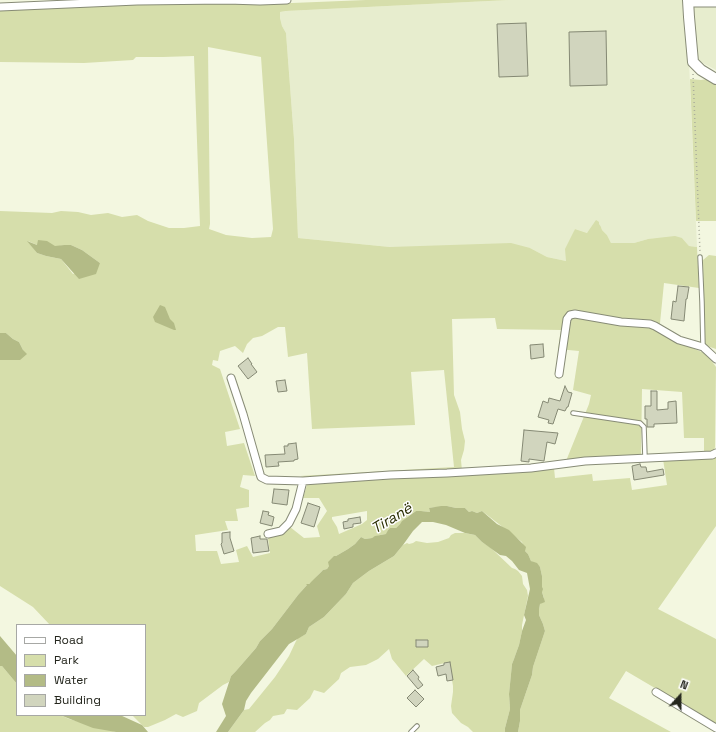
<!DOCTYPE html>
<html>
<head>
<meta charset="utf-8">
<style>
	body { margin:0 }
	#map { position:relative; width:716px; height:732px; overflow:hidden; background:#f3f7e0; font-family:"Space Grotesk",sans-serif }
	canvas { display:block }
	.legend { position:absolute; left:16px; top:624px; width:130px; height:92px; box-sizing:border-box; background:#fff; border:1px solid #a7a8a5; margin:0; padding:5px 7px; list-style:none; font-size:12px; color:#24261d }
	.legend li { display:flex; align-items:center; gap:8px; height:20px }
	.legend b { width:20px; border:1px solid #a7a8a5 }
	.north { position:absolute; left:660px; top:676px; width:40px; height:40px; -webkit-text-stroke:3px #fff; paint-order:stroke; rotate:21deg; font-size:11px; font-weight:700; line-height:16px; text-align:center; color:#24261d }
	.north::after { content:''; display:block; margin:auto; width:14px; height:18px; background:#24261d; clip-path:polygon(50% 0,100% 100%,50% 72%,0 100%) }
</style>
</head>
<body>
<div id="map">
<canvas width="716" height="732"></canvas>
<ul class="legend">
<li><b style="height:5px;background:#fff"></b>Road</li>
<li><b style="height:11px;background:#d6deab"></b>Park</li>
<li><b style="height:11px;background:#b3bb86"></b>Water</li>
<li><b style="height:11px;background:#d1d5be"></b>Building</li>
</ul>
<div class="north">N</div>
</div>
<script>
const ctx = document.querySelector('canvas').getContext('2d');
ctx.lineJoin = 'round';
function fill(path, color) { ctx.fillStyle = color; ctx.fill(path, 'evenodd'); }
const poly = rows => new Path2D(rows.map(r => 'M' + r).join(''));
function stroke(path, color, width, dash) { ctx.strokeStyle = color; ctx.lineWidth = width; ctx.lineCap = dash ? 'butt' : 'round'; ctx.setLineDash(dash || []); ctx.stroke(path); }
function label(font, color, halo, rows, align = 'center') {
  ctx.font = font + ' "Space Grotesk",sans-serif'; ctx.lineWidth = 3; ctx.setLineDash([]); ctx.textBaseline = 'middle'; ctx.strokeStyle = halo; ctx.fillStyle = color; for (const [text, x, y, turn = 0] of rows) {
    ctx.save(); ctx.translate(x, y); ctx.rotate((+turn || 0) * Math.PI / 180); ctx.textAlign = isNaN(turn) ? turn : align; if (halo) ctx.strokeText(text, 0, 0); ctx.fillText(text, 0, 0); ctx.restore();
  }
}
fill(poly([
	[509,0,684,0,716,6,716,70,699,61,689,62,697,247,689,246,682,238,648,239,634,243,611,243,607,235,602,230,601,227,587,233,575,229,566,261,547,257,530,248,390,247,298,238,294,139,286,33,282,26,280,18,280,12,286,11]
]), '#e7edce');
fill(poly([
	[366,0,509,0,286,11,280,12,280,18,282,26,286,33,294,139,298,238,390,247,511,243,530,248,547,257,566,261,565,249,575,229,587,233,596,220,599,222,599,224,601,227,602,230,607,235,611,243,634,243,648,239,675,236,682,238,689,246,697,247,699,288,664,283,659,333,667,337,704,353,711,360,716,367,715,447,714,451,704,452,704,438,684,438,682,392,642,389,641,455,566,461,589,404,591,395,573,390,579,351,558,349,561,330,497,329,495,318,452,319,454,395,460,412,462,429,465,441,464,450,461,460,462,471,309,478,300,476,454,467,444,370,411,372,415,425,312,429,307,353,288,357,285,327,278,327,262,336,253,338,247,344,243,353,235,346,220,351,218,361,213,360,212,365,220,369,240,429,225,432,227,446,244,443,255,476,243,475,240,487,249,490,249,507,236,509,238,521,225,521,228,530,195,535,196,551,217,551,221,564,239,562,236,550,247,546,253,557,270,553,268,538,281,534,290,527,304,538,320,537,317,526,327,511,319,498,303,498,307,485,309,482,389,477,409,478,447,476,554,468,555,478,592,474,593,481,630,478,632,490,667,485,663,459,716,457,716,526,658,609,716,639,716,724,626,671,609,698,671,732,518,732,520,721,520,710,532,675,533,667,545,631,543,624,539,615,539,610,540,604,544,598,542,592,542,576,540,567,531,561,528,554,525,551,522,542,482,511,477,513,472,511,469,512,465,508,456,508,447,506,429,508,430,512,421,511,416,511,407,517,396,528,390,528,388,530,387,534,380,535,372,538,365,539,361,537,355,544,348,549,336,556,327,569,323,570,319,574,312,582,307,585,298,595,272,629,260,641,256,648,236,671,231,676,229,682,223,685,199,703,197,711,183,717,176,714,165,720,148,727,144,727,132,715,145,715,145,625,50,625,33,607,0,586,0,360,5,359,23,350,19,342,13,339,6,333,0,333,0,211,52,213,61,211,78,212,91,215,108,213,122,217,137,215,148,221,169,228,184,228,200,226,194,56,163,57,136,57,133,60,84,63,0,62,0,9,128,4,292,3],
	[208,47,261,57,273,229,271,237,252,238,226,235,209,229,210,224],
	[28,241,37,245,55,247,64,245,71,245,82,250,100,263,73,274,61,259,46,256,37,253],
	[367,511,367,520,362,524,339,534,337,527,332,519,332,517],
	[690,79,701,80,708,79,716,84,716,221,696,221],
	[709,255,716,256,716,349,704,345,703,260],
	[455,533,465,533,475,535,482,542,491,548,512,568,515,569,518,571,522,576,523,584,527,590,528,596,522,625,522,631,519,645,515,656,514,659,512,664,509,694,510,709,505,728,505,732,473,732,468,727,461,723,452,713,451,706,453,692,453,686,449,662,432,666,424,659,406,676,392,659,389,649,378,659,366,665,350,667,341,673,339,679,324,693,314,690,310,698,297,710,287,709,284,714,273,716,270,720,265,723,255,732,228,732,244,710,249,709,275,677,289,656,296,641,298,638,306,634,309,627,324,617,346,594,353,583,369,571,394,556,403,545,407,543,409,544,413,543,416,541,427,543,438,542,449,538,451,535],
	[0,666,2,666,17,684,17,715,60,715,69,719,116,732,0,732]
]), '#d6deab');
fill(poly([
	[38,240,47,241,55,246,64,245,71,245,82,250,100,263,96,274,79,279,61,259,46,256,37,253,27,241,37,245],
	[160,305,165,307,170,319,174,323,176,330,174,330,155,322,153,317],
	[0,333,6,333,13,339,19,342,23,350,27,354,20,360,0,360],
	[441,506,447,506,456,508,465,508,469,512,472,511,477,513,482,511,497,524,509,530,526,547,525,551,528,554,531,561,537,563,540,567,542,576,542,587,543,589,542,592,545,602,540,604,539,610,539,615,543,624,545,631,533,667,532,675,520,710,520,721,518,732,505,732,505,728,510,709,509,694,512,664,514,659,515,656,519,645,522,631,526,620,524,615,530,589,527,573,519,570,512,561,506,556,500,555,482,542,475,535,465,533,446,525,433,522,422,522,413,531,403,545,394,556,369,571,353,583,346,594,324,617,309,627,306,634,289,644,251,693,246,701,244,710,228,732,216,732,226,716,222,704,231,676,236,671,256,648,260,641,272,629,298,595,307,585,306,584,309,584,323,570,327,569,329,566,328,562,334,556,336,556,348,549,355,544,361,537,365,539,372,538,375,536,386,534,388,530,390,528,396,528,400,524,402,521,416,511,421,511,430,512,429,508],
	[0,636,17,656,17,684,2,666,0,666],
	[60,715,120,715,142,725,148,732,116,732,93,728]
]), '#b3bb86');
const building = poly([
	[526,23,528,76,499,77,497,24,526,23],
	[606,31,607,85,570,86,569,32,606,31],
	[678,286,689,287,687,299,686,299,684,321,671,319,673,301,676,302,678,286],
	[543,344,544,357,531,359,530,345,543,344],
	[248,358,252,364,251,364,257,372,248,379,238,366,248,358],
	[285,380,287,391,278,392,276,381,285,380],
	[565,386,568,392,572,393,568,407,567,407,565,411,558,409,553,424,548,423,549,420,538,417,543,401,548,403,549,398,560,401,565,386],
	[651,391,657,391,657,410,668,409,668,402,676,401,677,423,654,424,654,427,647,427,647,419,645,419,645,406,651,406,651,391],
	[524,430,558,433,555,444,547,442,544,461,529,459,529,462,521,461,524,430],
	[296,443,298,459,294,460,294,461,278,462,279,466,266,467,265,455,285,454,284,446,288,446,288,444,296,443],
	[640,464,641,467,646,467,647,472,663,469,664,475,634,480,632,466,640,464],
	[274,489,289,490,287,505,272,503,274,489],
	[308,503,320,507,314,527,301,523,308,503],
	[263,511,269,512,268,515,274,517,272,526,260,523,263,511],
	[360,517,361,523,353,524,353,527,344,529,343,522,348,521,348,519,360,517],
	[230,532,230,538,234,551,224,554,221,544,222,543,222,533,230,532],
	[260,536,260,539,267,539,269,551,253,553,251,538,260,536],
	[416,640,428,640,428,647,416,647,416,640],
	[450,662,453,680,447,681,446,674,438,676,436,667,444,665,444,663,450,662],
	[413,670,419,677,418,679,423,685,418,689,407,676,413,670],
	[415,690,424,699,416,707,407,698,415,690]
]);
fill(building, '#d1d5be');
stroke(building, '#858974', 1);
const lane = poly([
	[700,257,702,302,703,347],
	[573,413,640,423,644,427,645,458],
	[411,732,417,726]
]);
const street = poly([
	[689,3,716,3],
	[0,7,137,1,227,0,260,1,287,0],
	[559,374,567,319,570,315,575,314,621,322,650,324,655,326,679,340,703,347,716,359],
	[231,378,243,414,260,474,261,477,267,480,303,481,390,475,447,473,531,468,585,461,712,455,716,453],
	[268,534,281,531,289,523,296,509,303,481],
	[656,692,716,728]
]);
const secondary = poly([
	[688,0,689,17,693,62,701,70,716,79]
]);
stroke(lane, '#878b76', 5.5);
stroke(street, '#878b76', 9);
stroke(secondary, '#878b76', 12);
stroke(poly([
	[693,74,700,252]
]), '#abae9c', 1.5, [1, 3]);
stroke(lane, '#fff', 3.5);
stroke(street, '#fff', 7);
stroke(secondary, '#fff', 10);
label('italic 15px', '#292d02', '#fff', [
	["Tiranë",392,519,-31]
]);
</script>
</body>
</html>
